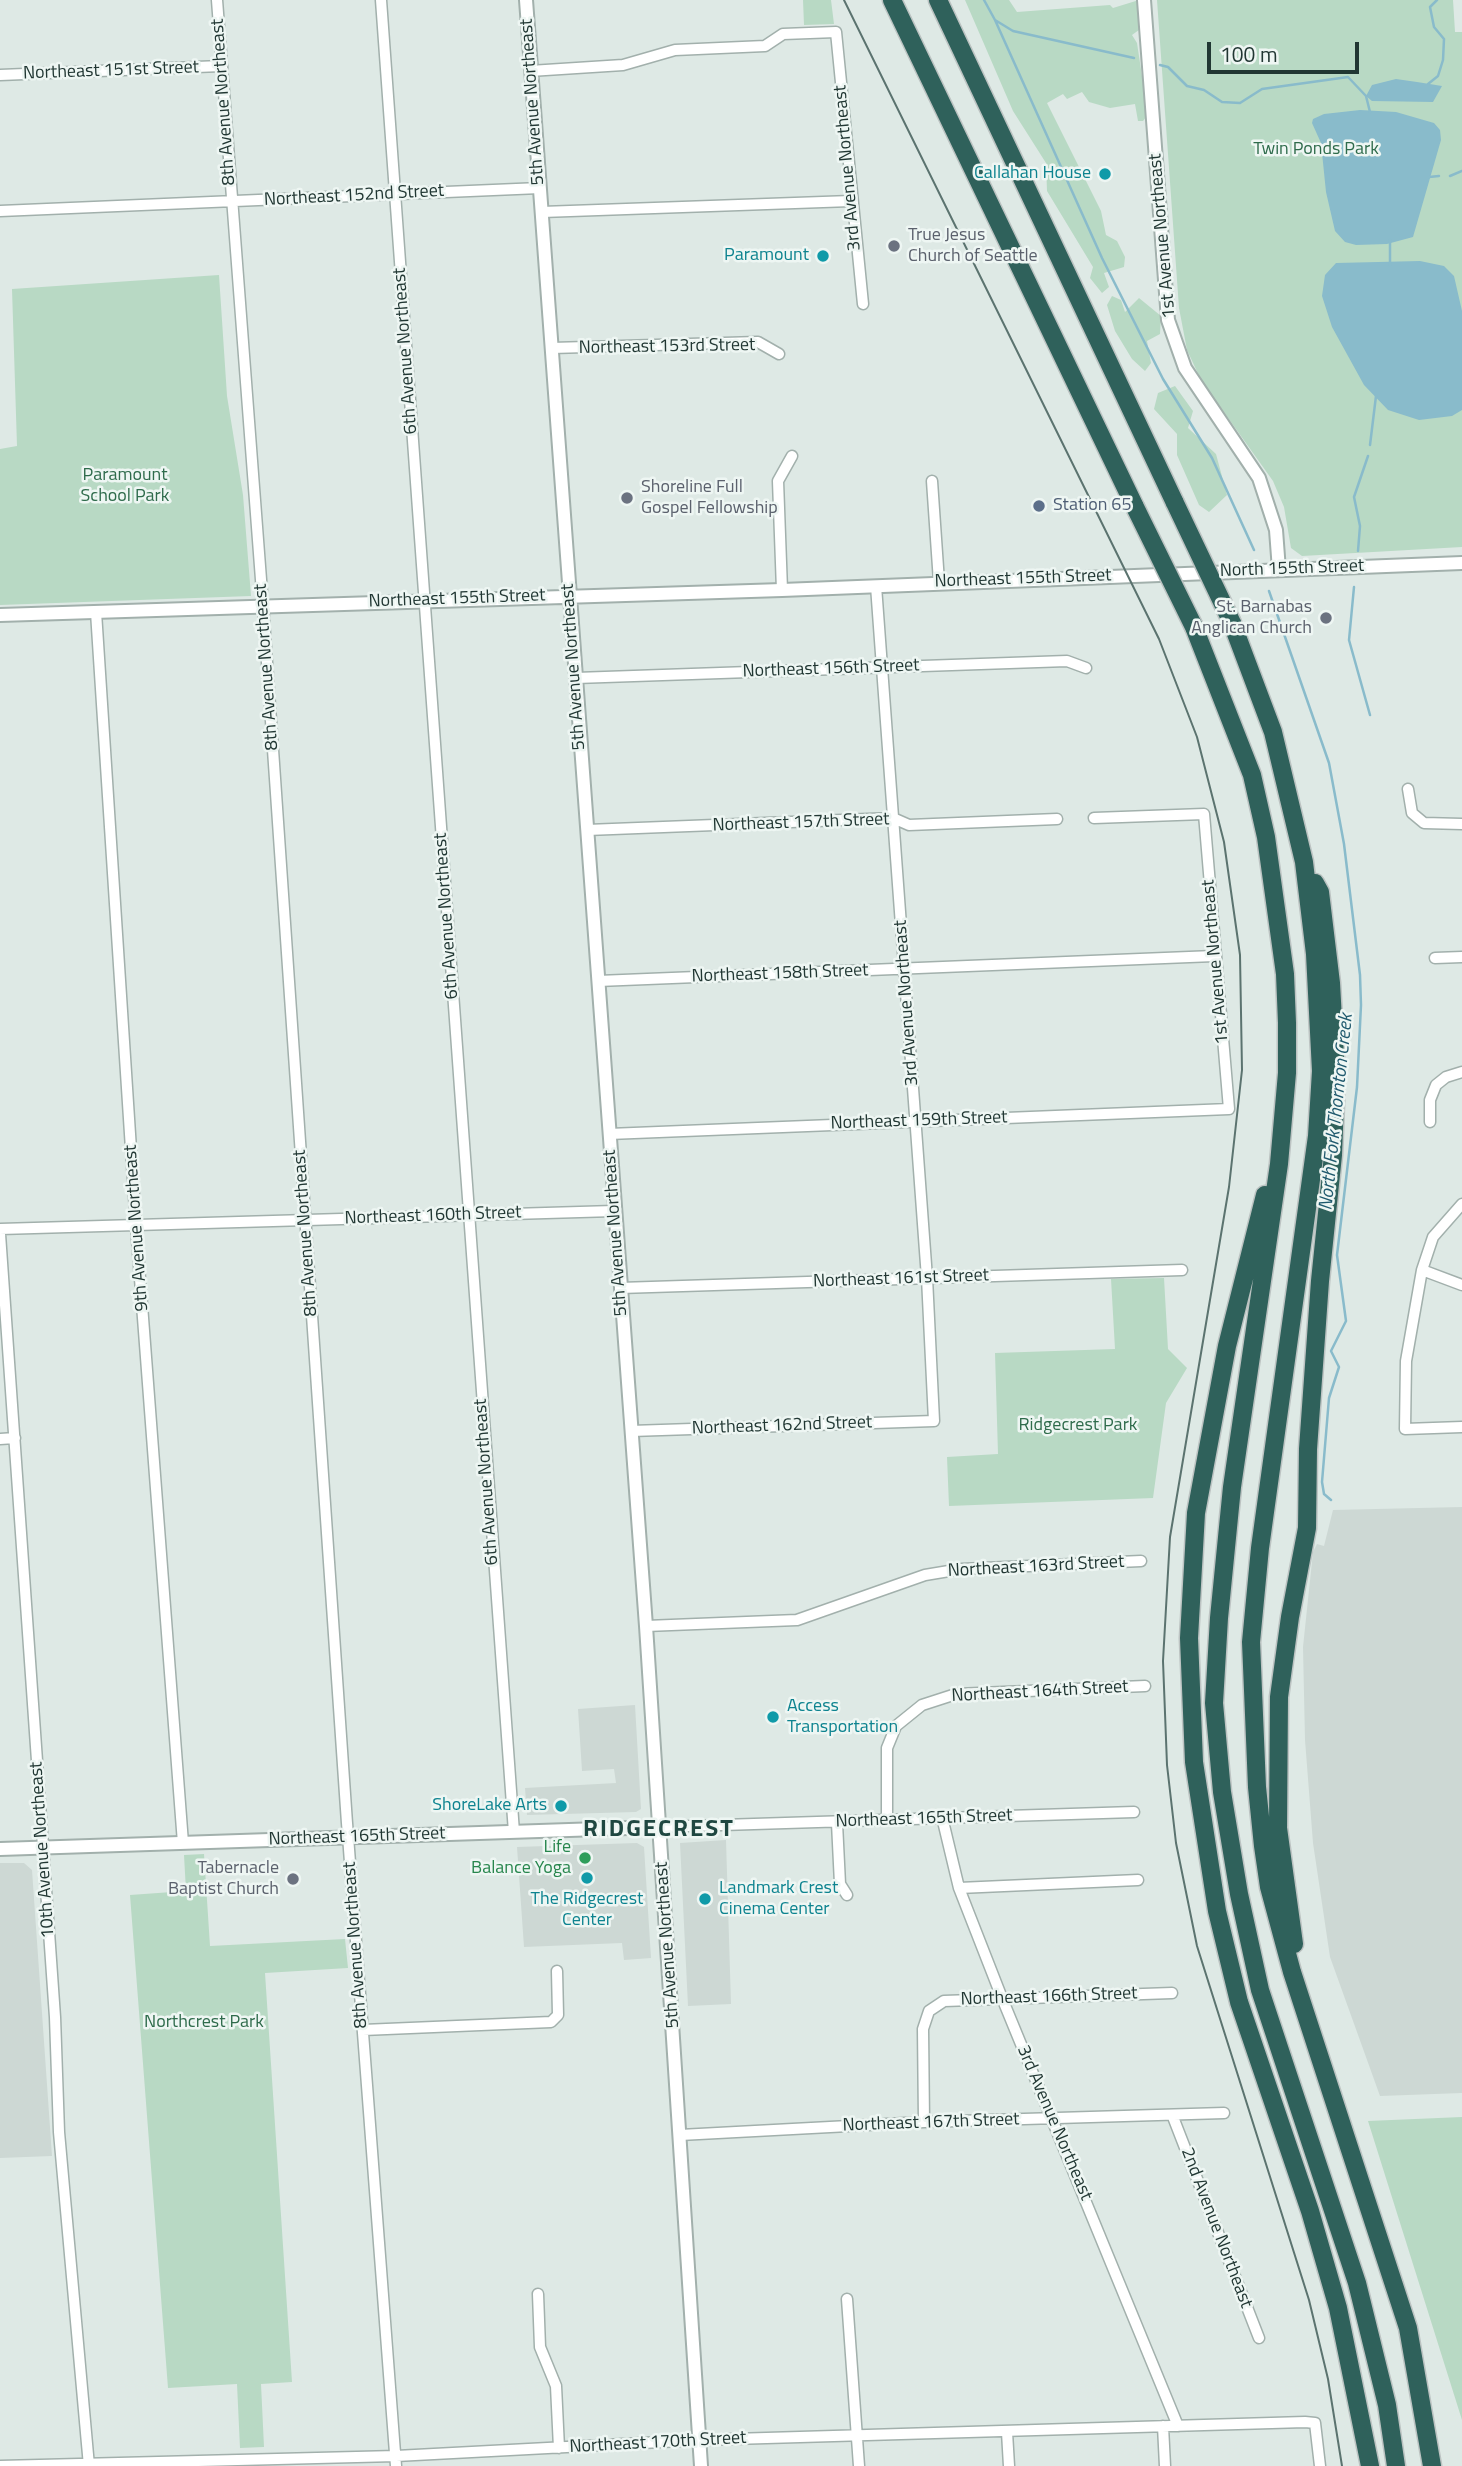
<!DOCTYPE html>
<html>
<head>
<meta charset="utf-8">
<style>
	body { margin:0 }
	#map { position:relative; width:1462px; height:2466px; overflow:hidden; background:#dee9e5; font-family:"Titillium Web",sans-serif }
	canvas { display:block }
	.scale { position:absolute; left:1207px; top:42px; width:152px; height:32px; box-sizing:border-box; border:4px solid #213733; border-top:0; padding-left:9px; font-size:21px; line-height:24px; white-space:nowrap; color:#213733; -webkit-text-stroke:5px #eef6f3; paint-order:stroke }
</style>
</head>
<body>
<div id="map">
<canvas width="1462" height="2466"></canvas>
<div class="scale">100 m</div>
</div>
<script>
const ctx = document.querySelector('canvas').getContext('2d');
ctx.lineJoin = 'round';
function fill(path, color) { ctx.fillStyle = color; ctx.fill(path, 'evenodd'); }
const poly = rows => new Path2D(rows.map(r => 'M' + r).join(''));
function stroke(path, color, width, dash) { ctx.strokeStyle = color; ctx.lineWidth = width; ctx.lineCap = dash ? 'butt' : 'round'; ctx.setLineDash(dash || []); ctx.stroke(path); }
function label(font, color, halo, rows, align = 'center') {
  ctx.font = font + ' "Titillium Web",sans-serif'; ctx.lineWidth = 5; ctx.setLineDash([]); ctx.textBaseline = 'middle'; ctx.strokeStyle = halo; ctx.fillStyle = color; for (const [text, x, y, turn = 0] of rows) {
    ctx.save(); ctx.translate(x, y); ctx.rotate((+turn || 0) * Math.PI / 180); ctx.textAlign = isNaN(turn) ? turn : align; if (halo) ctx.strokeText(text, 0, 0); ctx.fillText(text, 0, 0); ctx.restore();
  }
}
fill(poly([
	[1462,1507,1462,2093,1380,2096,1330,1957,1313,1843,1305,1740,1303,1647,1313,1552,1317,1544,1324,1546,1333,1510],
	[635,1705,641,1809,636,1812,527,1815,525,1788,616,1783,614,1769,582,1771,578,1709],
	[726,1840,731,2004,688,2006,680,1843],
	[637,1843,644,1847,651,1958,624,1960,622,1943,524,1947,517,1847],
	[0,1863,24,1863,32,1870,52,2156,0,2158]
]), '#cdd8d4');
fill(poly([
	[803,0,831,0,834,24,804,25],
	[965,0,1009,0,1017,12,1110,5,1113,8,1139,0,1143,27,1132,35,1137,43,1145,96,1147,116,1143,121,1138,121,1135,104,1110,108,1089,102,1082,92,1067,99,1063,94,1047,103,1101,211,1106,235,1117,241,1125,257,1124,267,1104,273,1109,287,1102,293,1090,278,1093,267,1047,191,1046,163,1013,111],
	[1157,0,1453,0,1455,32,1462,32,1462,547,1302,556,1291,548,1284,507,1273,481,1201,380,1187,350,1179,308],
	[219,275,227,396,243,495,251,596,0,605,0,449,17,446,12,289],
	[1112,296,1121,300,1125,312,1139,298,1161,316,1160,334,1147,341,1151,363,1145,371,1132,359,1115,331,1107,305],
	[1175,386,1193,411,1188,428,1216,454,1227,495,1209,512,1199,505,1177,455,1177,434,1154,409,1158,393],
	[1164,1278,1168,1349,1187,1368,1166,1403,1153,1498,949,1506,947,1457,998,1454,995,1353,1115,1349,1111,1279],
	[204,1854,210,1946,345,1939,348,1968,265,1973,292,2382,261,2384,264,2447,240,2448,237,2384,168,2388,130,1895,186,1891,184,1855],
	[1462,2117,1462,2420,1368,2121]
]), '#b8d9c4');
fill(poly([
	[1396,79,1417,82,1442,86,1433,102,1372,101,1366,96,1372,85],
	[1360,110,1396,112,1434,123,1440,130,1441,140,1413,237,1387,244,1356,245,1345,242,1335,231,1326,192,1321,143,1312,123,1313,119,1324,114],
	[1420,261,1444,266,1454,276,1462,311,1462,410,1452,416,1419,420,1388,410,1364,385,1332,327,1322,296,1325,275,1336,263]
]), '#89bbcb');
stroke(poly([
	[984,0,995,20,1013,31,1134,58],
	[995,20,1102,258,1163,379,1212,458,1254,550],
	[1160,65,1168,67,1187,86,1204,90,1222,102,1240,103,1262,89,1348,77,1366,96,1370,112],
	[1428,84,1438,76,1443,60,1444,39,1434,27,1430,7,1437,0],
	[1450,176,1462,171],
	[1429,177,1439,176],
	[1390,240,1390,265],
	[1370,445,1376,396],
	[1358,551,1360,526,1354,497,1368,456],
	[1354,587,1349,640,1370,715],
	[1269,591,1329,763,1344,844,1360,975,1361,1005,1357,1087,1337,1255,1346,1321,1331,1351,1339,1367,1329,1398,1322,1482,1324,1494,1331,1500]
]), '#89bbcb', 2.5);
const minor = poly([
	[217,0,264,619,347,1823,396,2466],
	[381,0,514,1832],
	[530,71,623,65,675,50,765,46,783,34,836,32,863,304],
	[0,75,221,66],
	[0,211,540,188],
	[542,212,851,201],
	[552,348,758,342,779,354],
	[932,481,939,582],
	[782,590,778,481,792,456],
	[96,612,136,1226,183,1843],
	[576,678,1067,661,1086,668],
	[1408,789,1412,813,1424,823,1462,824],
	[587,830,893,818,909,825,1057,819],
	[1435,958,1462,957],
	[598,981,1214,956],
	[1430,1122,1430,1100,1436,1085,1446,1077,1462,1072],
	[609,1134,1229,1109,1204,814,1094,818],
	[1462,1204,1433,1237,1422,1270,1406,1361,1405,1429,1462,1427],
	[0,1229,614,1211],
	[0,1234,55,2017,59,2132,89,2466],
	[1422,1270,1462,1285],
	[620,1288,1182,1270],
	[631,1431,934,1421,927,1278,876,586],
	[0,1439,15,1438],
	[646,1626,797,1620,925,1575,961,1569,1141,1561],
	[942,1817,959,1888,1002,1998,1178,2426],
	[887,1819,887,1748,896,1726,922,1705,956,1694,1145,1686],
	[837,1823,840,1884,847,1895],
	[659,1827,1134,1812],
	[959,1888,1138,1880],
	[363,2030,551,2022,558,2015,557,1971],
	[1173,2117,1259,2338],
	[924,2122,923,2029,929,2011,944,2001,1172,1993],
	[680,2135,924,2122,1224,2113],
	[538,2294,540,2347,556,2386,559,2448],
	[847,2299,859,2466],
	[1163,2426,1165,2466],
	[1007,2432,1009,2466],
	[0,2466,396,2456,699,2440,1305,2422,1315,2423,1320,2466]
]);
const tertiary = poly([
	[526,0,646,1626,701,2466],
	[1144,0,1168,320,1185,368,1259,478,1276,530,1279,570],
	[0,615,782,590,1462,563],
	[0,1849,659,1827]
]);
const motorway = poly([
	[892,0,1135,507],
	[938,0,1175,503],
	[1232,623,1273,732,1304,862,1315,954,1321,1071,1317,1136,1260,1548,1251,1642,1257,1787,1263,1846,1269,1887,1292,1972,1408,2328,1432,2466],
	[1194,627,1252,775,1266,837,1285,974,1287,1023,1287,1073,1279,1164,1232,1487,1219,1618,1214,1703,1222,1792,1239,1894,1260,1990,1357,2283,1387,2405,1396,2466],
	[1265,1195,1227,1346,1196,1513,1189,1638,1194,1762,1217,1911,1239,2002,1310,2211,1338,2308,1370,2466],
	[1294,1944,1278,1828,1279,1697,1290,1617,1307,1528,1308,1449,1320,1281,1333,1155,1336,1075,1331,983,1320,892,1315,883]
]);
stroke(minor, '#a2b0ac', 13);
stroke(tertiary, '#a2b0ac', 16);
stroke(motorway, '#bcc3c2', 21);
stroke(minor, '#fff', 10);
stroke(tertiary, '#fff', 12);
stroke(motorway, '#2f615b', 18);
stroke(poly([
	[844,0,1159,639,1197,737,1224,842,1240,955,1242,1070,1229,1187,1170,1537,1163,1661,1167,1765,1176,1843,1197,1946,1309,2300,1328,2379,1342,2466]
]), '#5b736f', 2);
const motorwayBridge = poly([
	[1175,503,1232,623],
	[1135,507,1194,627]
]);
stroke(motorwayBridge, '#bcc3c2', 21, []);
stroke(motorwayBridge, '#2f615b', 18);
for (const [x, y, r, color] of [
	[1105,174,7,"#0f9aa8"],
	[894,246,7,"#6b7280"],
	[823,256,7,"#0f9aa8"],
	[627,498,7,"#6b7280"],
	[1039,506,7,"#5c6f8a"],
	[1326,618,7,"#6b7280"],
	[773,1717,7,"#0f9aa8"],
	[561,1806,7,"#0f9aa8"],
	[585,1858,7,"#2e9e5b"],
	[587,1878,7,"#0f9aa8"],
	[293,1879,7,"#6b7280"],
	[705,1899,7,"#0f9aa8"]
]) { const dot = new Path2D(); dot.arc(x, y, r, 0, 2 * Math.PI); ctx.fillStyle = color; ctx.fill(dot); stroke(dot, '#eef6f3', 2.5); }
label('18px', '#213733', '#eef6f3', [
	["Northeast 151st Street",111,71,-2],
	["8th Avenue Northeast",224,102,-94],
	["5th Avenue Northeast",533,102,-94],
	["3rd Avenue Northeast",848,168,-95],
	["Northeast 152nd Street",354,196,-3],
	["1st Avenue Northeast",1163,236,-95],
	["Northeast 153rd Street",667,347,-1],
	["6th Avenue Northeast",406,351,-94],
	["North 155th Street",1292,569,-2],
	["Northeast 155th Street",1023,579,-2],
	["Northeast 155th Street",457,599,-2],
	["8th Avenue Northeast",267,667,-94],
	["5th Avenue Northeast",574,667,-94],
	["Northeast 156th Street",831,669,-2],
	["Northeast 157th Street",801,823,-2],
	["6th Avenue Northeast",447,916,-94],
	["1st Avenue Northeast",1216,962,-95],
	["Northeast 158th Street",780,974,-2],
	["3rd Avenue Northeast",907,1003,-94],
	["Northeast 159th Street",919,1121,-2],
	["Northeast 160th Street",433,1216,-2],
	["9th Avenue Northeast",137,1228,-94],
	["8th Avenue Northeast",306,1233,-94],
	["5th Avenue Northeast",616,1233,-94],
	["Northeast 161st Street",901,1279,-2],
	["Northeast 162nd Street",782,1426,-2],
	["6th Avenue Northeast",487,1482,-94],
	["Northeast 163rd Street",1036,1567,-3],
	["Northeast 164th Street",1040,1692,-3],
	["Northeast 165th Street",924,1819,-2],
	["Northeast 165th Street",357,1837,-2],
	["10th Avenue Northeast",43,1850,-94],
	["8th Avenue Northeast",356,1945,-94],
	["5th Avenue Northeast",668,1945,-94],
	["Northeast 166th Street",1049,1997,-2],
	["Northeast 167th Street",931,2123,-2],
	["3rd Avenue Northeast",1054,2123,67],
	["2nd Avenue Northeast",1216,2228,69],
	["Northeast 170th Street",658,2443,-3]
]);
label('18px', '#2e6b4b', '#eef6f3', [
	["Twin Ponds Park",1316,150],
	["Paramount",125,476],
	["School Park",125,497],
	["Ridgecrest Park",1078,1426],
	["Northcrest Park",204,2023]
]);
label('18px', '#0d838f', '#eef6f3', [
	["Callahan House",1091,174],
	["Paramount",809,256],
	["Access",787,1707,"left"],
	["Transportation",787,1728,"left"],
	["ShoreLake Arts",547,1806],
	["Landmark Crest",719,1889,"left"],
	["Cinema Center",719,1910,"left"],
	["The Ridgecrest",587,1900,"center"],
	["Center",587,1921,"center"]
], 'right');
label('18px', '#5b616d', '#eef6f3', [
	["True Jesus",908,236],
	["Church of Seattle",908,257],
	["Shoreline Full",641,488],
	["Gospel Fellowship",641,509],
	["St. Barnabas",1312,608,"right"],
	["Anglican Church",1312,629,"right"],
	["Tabernacle",279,1869,"right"],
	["Baptist Church",279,1890,"right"]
], 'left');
label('18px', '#4e5e75', '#eef6f3', [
	["Station 65",1053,506]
], 'left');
label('18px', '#27864d', '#eef6f3', [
	["Life",571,1848],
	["Balance Yoga",571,1869]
], 'right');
label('italic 19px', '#205a6e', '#eef6f3', [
	["North Fork Thornton Creek",1337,1112,-84]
]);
ctx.letterSpacing = '2px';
label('bold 24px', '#1f4741', '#eef6f3', [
	["RIDGECREST",659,1830]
]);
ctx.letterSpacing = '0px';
</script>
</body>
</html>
